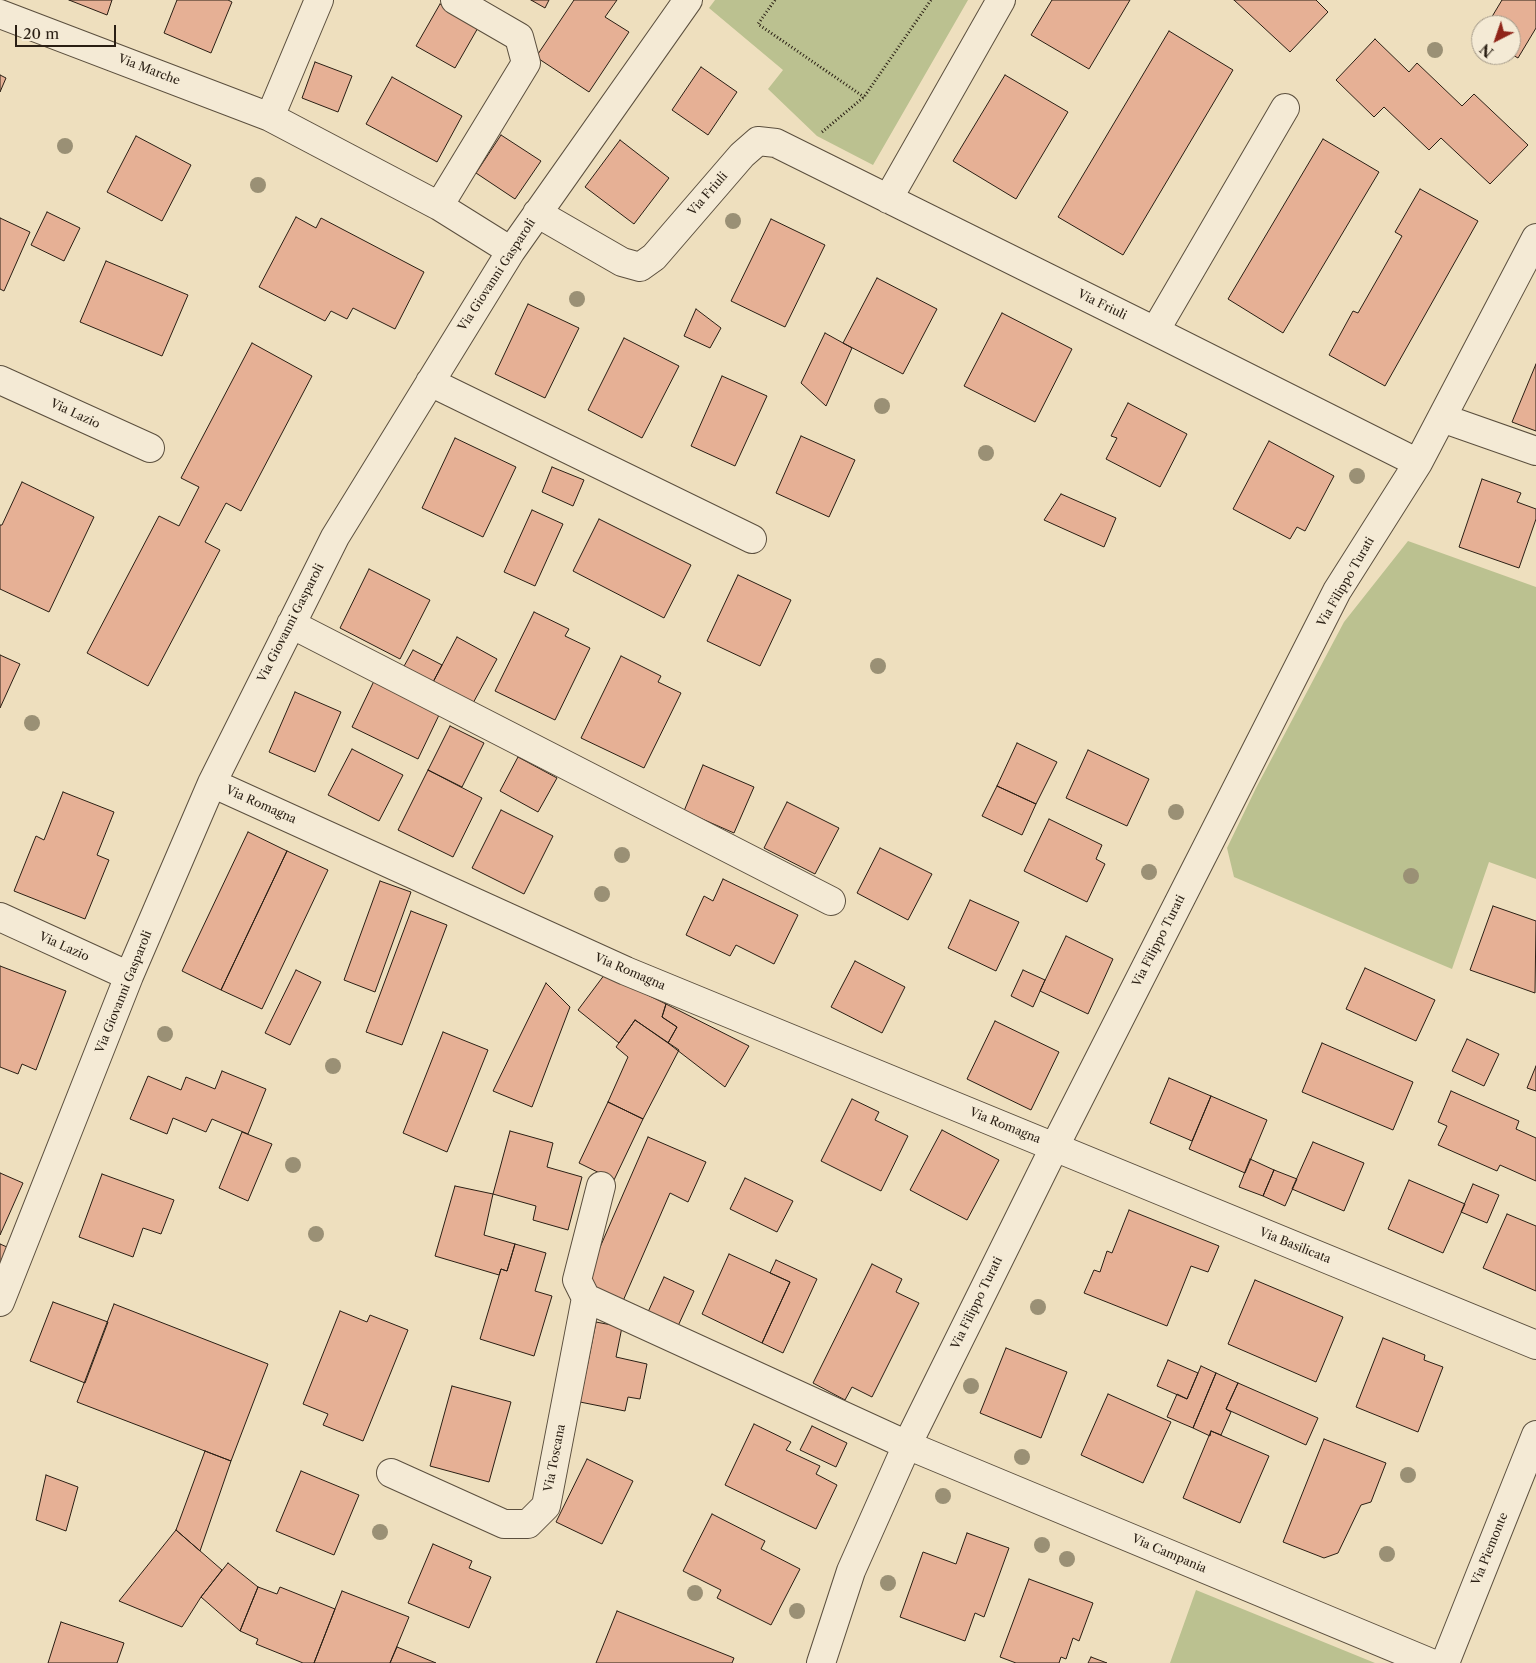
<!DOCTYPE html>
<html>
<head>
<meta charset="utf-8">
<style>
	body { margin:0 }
	#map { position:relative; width:1536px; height:1663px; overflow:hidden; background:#eedfbe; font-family:"Libre Caslon Text",serif }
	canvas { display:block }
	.north { position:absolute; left:1471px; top:15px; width:50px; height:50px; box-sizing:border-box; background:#f4ead5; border:1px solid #a39988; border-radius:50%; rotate:221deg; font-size:14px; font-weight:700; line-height:20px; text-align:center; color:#2a1f14 }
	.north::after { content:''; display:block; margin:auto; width:18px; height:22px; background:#8f2418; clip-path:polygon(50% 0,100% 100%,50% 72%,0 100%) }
	.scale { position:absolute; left:15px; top:25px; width:101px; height:22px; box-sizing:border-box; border:2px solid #2a1f14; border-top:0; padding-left:6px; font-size:15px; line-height:18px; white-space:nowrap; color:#2a1f14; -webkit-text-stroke:4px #f4ead5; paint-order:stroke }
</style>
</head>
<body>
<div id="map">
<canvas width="1536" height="1663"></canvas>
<div class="north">N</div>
<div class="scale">20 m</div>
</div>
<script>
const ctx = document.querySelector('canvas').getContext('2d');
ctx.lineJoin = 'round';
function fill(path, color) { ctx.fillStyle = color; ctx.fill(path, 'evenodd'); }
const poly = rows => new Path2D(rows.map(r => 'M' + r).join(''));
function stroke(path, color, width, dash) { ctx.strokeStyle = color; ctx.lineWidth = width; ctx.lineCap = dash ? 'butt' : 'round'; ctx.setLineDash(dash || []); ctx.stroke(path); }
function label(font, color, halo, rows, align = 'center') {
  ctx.font = font + ' "Libre Caslon Text",serif'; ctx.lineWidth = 4; ctx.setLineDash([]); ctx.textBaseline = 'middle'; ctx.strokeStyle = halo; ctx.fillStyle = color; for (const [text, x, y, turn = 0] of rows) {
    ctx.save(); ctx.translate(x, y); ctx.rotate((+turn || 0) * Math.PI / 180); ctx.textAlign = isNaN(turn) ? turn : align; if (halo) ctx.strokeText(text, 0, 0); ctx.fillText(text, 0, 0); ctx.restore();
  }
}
fill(poly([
	[715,0,968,0,873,165,817,136,768,89,783,70,709,8],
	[1408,541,1536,587,1536,879,1489,862,1452,969,1234,877,1227,848,1256,788,1344,622],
	[1196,1590,1375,1663,1170,1663]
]), '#bbc190');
const building = poly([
	[69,0,112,0,107,15,69,0],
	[177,0,228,0,232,2,211,53,164,33,177,0],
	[531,0,549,0,545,8,531,0],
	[574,0,617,0,605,17,629,32,589,92,536,57,574,0],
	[1052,0,1130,0,1089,69,1031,35,1052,0],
	[1234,0,1316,0,1328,12,1290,52,1234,0],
	[1502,0,1536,0,1536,28,1518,58,1511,54,1511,25,1487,25,1502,0],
	[440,4,479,26,455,68,416,46,440,4],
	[1169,31,1233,70,1123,255,1058,217,1169,31],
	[1375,39,1409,72,1417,63,1462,106,1474,94,1528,145,1490,184,1441,138,1429,150,1384,107,1374,117,1336,80,1375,39],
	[315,62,352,76,338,112,302,98,315,62],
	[701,67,737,92,708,135,672,110,701,67],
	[0,75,6,78,0,92,0,75],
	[1005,75,1068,112,1016,199,953,161,1005,75],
	[392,77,462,116,437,162,366,124,392,77],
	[501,135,541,161,515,199,476,173,501,135],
	[136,136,191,165,162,221,107,192,136,136],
	[1323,139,1379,172,1283,333,1228,299,1323,139],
	[620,140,669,178,634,224,585,187,620,140],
	[1420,189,1478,221,1385,386,1329,355,1353,311,1358,313,1402,236,1395,232,1420,189],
	[47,212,80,228,64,261,31,245,47,212],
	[296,217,316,228,321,218,424,272,395,329,353,308,347,319,331,311,325,321,259,287,296,217],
	[0,218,30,232,4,291,0,289,0,218],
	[771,219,825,245,785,327,731,301,771,219],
	[106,261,188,295,162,356,80,322,106,261],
	[877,278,937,309,903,374,843,343,877,278],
	[528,304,579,328,545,398,495,374,528,304],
	[696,309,721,328,710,348,684,336,696,309],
	[1002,313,1072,349,1035,422,964,386,1002,313],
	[825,333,852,348,826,406,801,383,825,333],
	[624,338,679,366,642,438,588,410,624,338],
	[252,343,312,376,241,511,226,503,205,542,220,550,148,686,87,653,159,516,179,526,199,487,181,478,252,343],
	[1536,364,1536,431,1512,422,1536,364],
	[722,376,767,396,735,466,691,446,722,376],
	[1128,403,1187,434,1160,487,1106,459,1117,438,1111,436,1128,403],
	[801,436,855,460,829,517,776,493,801,436],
	[455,438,516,467,483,537,422,508,455,438],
	[1269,441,1334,476,1305,531,1297,527,1290,539,1233,509,1269,441],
	[552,467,584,480,573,506,542,492,552,467],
	[1482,479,1521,493,1517,502,1536,509,1536,519,1519,568,1459,547,1482,479],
	[22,482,94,517,49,612,0,589,0,525,2,525,22,482],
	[1061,494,1116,518,1104,547,1044,520,1061,494],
	[532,510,563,524,535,586,504,572,532,510],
	[599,519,691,565,664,618,573,571,599,519],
	[369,569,430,600,400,659,340,628,369,569],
	[738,575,791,600,760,666,707,641,738,575],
	[534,612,569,629,565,636,590,648,555,720,495,691,534,612],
	[457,637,497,659,472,705,432,684,457,637],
	[413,650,442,665,432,684,403,668,413,650],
	[0,655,20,664,0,708,0,655],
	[621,656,661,676,658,682,681,693,644,768,581,738,621,656],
	[374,681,440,713,418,759,352,727,374,681],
	[295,692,341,712,315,772,269,752,295,692],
	[450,726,484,743,462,787,428,770,450,726],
	[1017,743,1057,762,1036,804,997,786,1017,743],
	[352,749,403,775,379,821,328,795,352,749],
	[1088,750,1149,779,1127,826,1066,798,1088,750],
	[518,757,557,778,538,812,500,791,518,757],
	[703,765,754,787,734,833,684,811,703,765],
	[428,770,482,798,453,857,398,830,428,770],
	[997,786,1036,804,1022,835,982,816,997,786],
	[63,792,114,812,97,855,109,860,85,919,14,891,36,836,44,840,63,792],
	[787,802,839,828,815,874,764,848,787,802],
	[501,810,553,836,524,894,472,868,501,810],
	[1049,819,1102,845,1096,859,1105,864,1087,902,1024,871,1049,819],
	[248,832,287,851,221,990,182,971,248,832],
	[880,848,932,874,908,920,857,893,880,848],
	[287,851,328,870,262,1009,221,990,287,851],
	[723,879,798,915,774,964,736,945,730,956,686,935,704,896,713,901,723,879],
	[380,881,411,892,375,992,344,980,380,881],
	[970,900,1019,922,996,971,948,948,970,900],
	[1493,906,1536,921,1535,993,1470,970,1493,906],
	[411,911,447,925,402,1045,366,1032,411,911],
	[1066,936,1113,959,1088,1014,1040,991,1066,936],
	[855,961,905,987,882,1033,831,1007,855,961],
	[0,966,66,991,36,1070,22,1064,18,1074,0,1067,0,966],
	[1365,968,1435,1000,1416,1041,1346,1009,1365,968],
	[296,970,321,982,290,1045,265,1033,296,970],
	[1023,970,1045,980,1033,1007,1011,996,1023,970],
	[605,974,666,1004,662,1017,677,1027,668,1043,635,1020,619,1043,578,1010,605,974],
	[546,983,570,1007,532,1107,493,1091,546,983],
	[666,1004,749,1046,725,1087,668,1043,677,1027,662,1017,666,1004],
	[635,1020,679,1050,643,1119,608,1102,628,1057,616,1047,635,1020],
	[995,1021,1059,1052,1031,1110,967,1079,995,1021],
	[443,1032,488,1050,447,1152,403,1133,443,1032],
	[1467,1039,1499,1054,1484,1086,1452,1071,1467,1039],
	[1322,1043,1413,1082,1393,1130,1302,1092,1322,1043],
	[1536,1066,1536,1091,1527,1088,1536,1066],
	[222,1071,266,1089,248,1134,212,1119,206,1132,173,1118,167,1134,130,1119,148,1076,181,1090,186,1077,215,1089,222,1071],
	[1169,1078,1211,1096,1192,1141,1150,1123,1169,1078],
	[1451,1091,1519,1121,1516,1129,1536,1138,1536,1181,1500,1165,1497,1171,1438,1145,1447,1126,1438,1122,1451,1091],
	[1211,1096,1267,1120,1245,1173,1189,1149,1211,1096],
	[852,1099,879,1112,875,1120,908,1136,881,1191,821,1161,852,1099],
	[608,1102,643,1119,614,1180,579,1163,608,1102],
	[942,1130,999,1160,967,1220,910,1190,942,1130],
	[510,1131,553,1143,547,1167,582,1177,568,1230,533,1220,536,1206,493,1194,510,1131],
	[242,1132,272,1144,248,1201,219,1188,242,1132],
	[648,1137,706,1162,688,1202,670,1193,623,1301,584,1284,648,1137],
	[1313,1142,1364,1163,1344,1211,1292,1189,1313,1142],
	[1250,1159,1274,1170,1263,1196,1239,1187,1250,1159],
	[1274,1170,1297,1179,1285,1206,1263,1196,1274,1170],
	[0,1173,23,1183,0,1235,0,1173],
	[102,1174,174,1200,161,1234,143,1228,133,1257,79,1237,102,1174],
	[745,1178,793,1201,777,1232,730,1209,745,1178],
	[1409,1180,1465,1204,1443,1253,1388,1229,1409,1180],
	[1473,1184,1499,1195,1487,1223,1461,1212,1473,1184],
	[455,1186,493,1194,484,1235,515,1244,507,1271,501,1269,499,1275,435,1256,455,1186],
	[1129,1210,1219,1246,1208,1272,1191,1266,1167,1326,1084,1293,1094,1270,1100,1272,1107,1251,1112,1253,1129,1210],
	[1507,1214,1536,1226,1536,1291,1483,1268,1507,1214],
	[0,1244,7,1247,0,1264,0,1244],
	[515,1244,546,1253,535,1291,552,1296,534,1356,480,1339,501,1269,507,1271,515,1244],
	[729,1254,790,1282,762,1343,702,1314,729,1254],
	[776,1260,817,1279,783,1353,762,1343,790,1282,770,1273,776,1260],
	[872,1264,902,1279,896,1292,919,1303,872,1397,852,1387,845,1400,813,1383,872,1264],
	[664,1277,694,1291,678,1326,648,1312,664,1277],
	[1255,1280,1343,1317,1316,1382,1228,1344,1255,1280],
	[53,1302,108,1322,85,1383,30,1361,53,1302],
	[114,1304,268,1364,231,1461,77,1402,114,1304],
	[340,1311,367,1322,370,1315,408,1330,363,1441,323,1425,328,1414,303,1404,340,1311],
	[596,1322,622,1327,616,1357,647,1364,640,1399,628,1397,625,1411,580,1402,596,1322],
	[1383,1338,1425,1355,1424,1360,1443,1367,1418,1432,1356,1407,1383,1338],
	[1006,1348,1067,1372,1041,1438,980,1413,1006,1348],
	[1168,1360,1198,1373,1187,1399,1157,1386,1168,1360],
	[1201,1366,1216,1373,1193,1428,1167,1417,1177,1394,1187,1399,1201,1366],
	[1216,1373,1238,1383,1226,1409,1231,1412,1221,1435,1211,1431,1210,1436,1193,1428,1216,1373],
	[1238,1383,1318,1418,1306,1445,1226,1409,1238,1383],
	[452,1386,511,1402,489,1482,430,1466,452,1386],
	[1108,1394,1171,1422,1143,1483,1081,1455,1108,1394],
	[754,1424,791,1442,786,1450,820,1466,816,1474,837,1485,816,1529,725,1485,754,1424],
	[812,1426,847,1443,836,1467,800,1450,812,1426],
	[1211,1431,1269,1456,1240,1523,1183,1498,1211,1431],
	[1324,1439,1386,1463,1371,1502,1361,1505,1338,1553,1324,1558,1283,1542,1324,1439],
	[205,1451,231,1461,200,1551,176,1530,205,1451],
	[587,1459,633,1481,602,1544,556,1522,587,1459],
	[301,1471,359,1495,334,1555,276,1531,301,1471],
	[46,1475,78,1487,66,1531,36,1520,46,1475],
	[712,1514,765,1541,761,1549,800,1569,771,1625,717,1598,721,1590,683,1571,712,1514],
	[176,1530,222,1570,201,1597,182,1627,119,1601,176,1530],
	[967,1533,1009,1548,984,1617,975,1613,965,1641,900,1617,923,1552,956,1564,967,1533],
	[433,1544,472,1561,469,1568,491,1577,469,1628,408,1603,433,1544],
	[228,1563,258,1587,240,1631,201,1597,228,1563],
	[1029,1579,1093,1603,1079,1641,1073,1638,1066,1659,1061,1657,1059,1663,1016,1663,1000,1657,1029,1579],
	[258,1587,277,1594,280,1587,335,1609,314,1663,303,1663,256,1644,258,1639,240,1631,258,1587],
	[342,1591,409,1617,390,1663,314,1663,342,1591],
	[617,1611,734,1658,732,1663,596,1663,617,1611],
	[61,1622,124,1643,117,1663,48,1663,61,1622],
	[397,1647,436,1663,390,1663,397,1647],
	[1091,1657,1107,1663,1088,1663,1091,1657]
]);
fill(building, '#e6b095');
stroke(building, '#2a1f14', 1);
const minor = poly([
	[0,14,270,117,439,206,511,251],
	[270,117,319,0],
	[888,199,1001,0],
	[439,206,526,63,519,37,455,0],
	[537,213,622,262,640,267,654,257,742,155,758,141,776,143,1155,331,1418,463],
	[1155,331,1285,108],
	[0,380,150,448],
	[430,382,752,539],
	[1442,418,1536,451],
	[291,624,831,901],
	[212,783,626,971,1536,1345],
	[0,917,129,976],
	[586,1298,907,1445,1431,1663],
	[0,1302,129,976,212,783,335,537,511,251,688,0],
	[391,1473,504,1524,528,1524,546,1506,586,1298,577,1280,601,1186],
	[821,1663,851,1571,907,1445,1055,1146,1337,591,1418,463,1536,238],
	[1445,1663,1536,1435]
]);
stroke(minor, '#5b4f3e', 30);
stroke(poly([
	[775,0,758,24,864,97],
	[822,132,864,97,931,0]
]), '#2a1f14', 3, [1, 2.5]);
stroke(minor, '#f4ead5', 28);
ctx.fillStyle = '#9a9075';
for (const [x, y] of [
	[1435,50],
	[65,146],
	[258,185],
	[733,221],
	[577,299],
	[882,406],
	[986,453],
	[1357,476],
	[878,666],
	[32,723],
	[1176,812],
	[622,855],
	[1149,872],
	[1411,876],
	[602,894],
	[165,1034],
	[333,1066],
	[293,1165],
	[316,1234],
	[1038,1307],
	[971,1386],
	[1022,1457],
	[1408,1475],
	[943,1496],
	[380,1532],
	[1042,1545],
	[1387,1554],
	[1067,1559],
	[888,1583],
	[695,1593],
	[797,1611]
]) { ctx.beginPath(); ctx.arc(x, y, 8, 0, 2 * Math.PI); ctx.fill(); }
label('12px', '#2a1f14', '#f4ead5', [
	["Via Marche",149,70,21],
	["Via Friuli",708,194,-49],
	["Via Giovanni Gasparoli",497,275,-57],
	["Via Friuli",1102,305,26],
	["Via Lazio",75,414,25],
	["Via Filippo Turati",1346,582,-60],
	["Via Giovanni Gasparoli",291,623,-63],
	["Via Romagna",261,805,24],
	["Via Filippo Turati",1159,941,-63],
	["Via Lazio",64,947,24],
	["Via Romagna",630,972,23],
	["Via Giovanni Gasparoli",124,992,-68],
	["Via Romagna",1005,1126,22],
	["Via Basilicata",1295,1246,22],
	["Via Filippo Turati",977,1303,-64],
	["Via Toscana",555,1458,-79],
	["Via Piemonte",1490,1549,-68],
	["Via Campania",1169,1554,23]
]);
</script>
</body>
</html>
